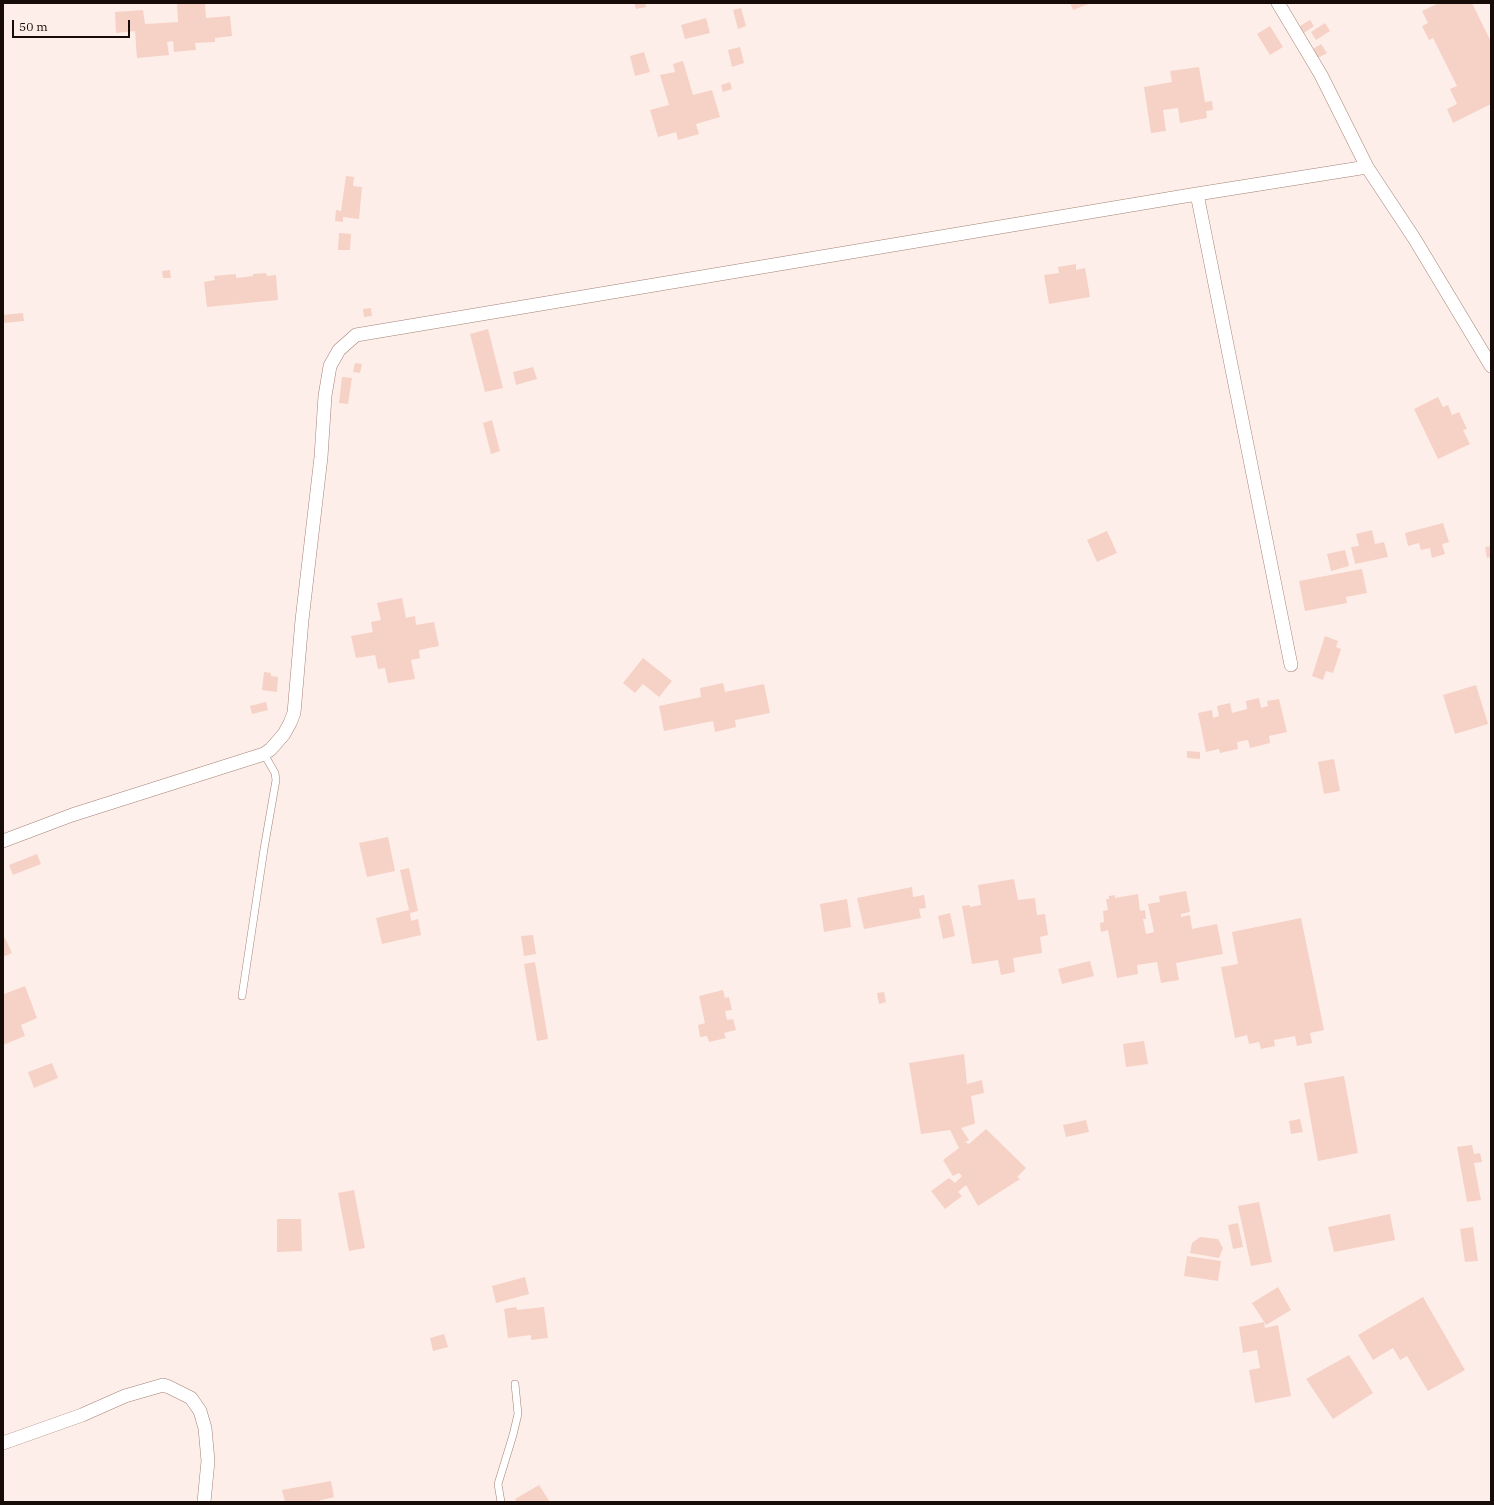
<!DOCTYPE html>
<html>
<head>
<meta charset="utf-8">
<style>
	body { margin:0 }
	#map { position:relative; width:1494px; height:1505px; overflow:hidden; background:#feeee9; font-family:"IBM Plex Serif",serif }
	canvas { display:block }
	.frame { position:absolute; inset:0; border:4px solid #180c08; pointer-events:none }
	.scale { position:absolute; left:12px; top:20px; width:118px; height:18px; box-sizing:border-box; border:2px solid #180c08; border-top:0; padding-left:5px; font-size:12px; line-height:14px; white-space:nowrap; color:#180c08; -webkit-text-stroke:3px #feeee9; paint-order:stroke }
</style>
</head>
<body>
<div id="map">
<canvas width="1494" height="1505"></canvas>
<div class="frame"></div>
<div class="scale">50 m</div>
</div>
<script>
const ctx = document.querySelector('canvas').getContext('2d');
ctx.lineJoin = 'round';
function fill(path, color) { ctx.fillStyle = color; ctx.fill(path, 'evenodd'); }
const poly = rows => new Path2D(rows.map(r => 'M' + r).join(''));
function stroke(path, color, width, dash) { ctx.strokeStyle = color; ctx.lineWidth = width; ctx.lineCap = dash ? 'butt' : 'round'; ctx.setLineDash(dash || []); ctx.stroke(path); }
fill(poly([
	[177,3,205,3,206,18,230,16,232,36,215,38,215,42,195,43,196,50,174,52,173,41,167,42,169,55,137,58,135,31,116,33,115,12,143,10,145,24,178,22],
	[634,3,645,3,646,7,636,9],
	[1070,3,1091,3,1073,10],
	[1439,3,1472,3,1491,42,1491,104,1453,123,1447,109,1457,104,1450,89,1457,86,1433,38,1429,40,1422,26,1428,23,1422,11],
	[741,8,746,26,738,29,733,10],
	[706,18,710,33,685,39,681,25],
	[1310,20,1314,26,1304,33,1300,26],
	[1325,23,1330,31,1316,40,1311,32],
	[1270,26,1283,47,1270,55,1257,34],
	[1321,44,1327,53,1318,58,1313,49],
	[740,47,744,63,732,67,728,50],
	[644,52,650,72,635,76,630,56],
	[683,61,693,95,712,90,720,117,696,124,699,134,678,140,676,132,658,137,650,110,669,105,660,75,675,72,673,64],
	[1199,67,1205,102,1212,101,1213,110,1206,111,1207,118,1180,123,1178,108,1163,110,1166,131,1151,133,1144,87,1172,82,1170,71],
	[730,82,732,89,723,92,721,85],
	[346,176,354,177,353,186,362,187,359,219,343,217,343,222,335,221,336,210,341,211],
	[339,233,351,234,350,250,338,250],
	[1076,264,1076,270,1085,268,1090,297,1049,304,1044,275,1059,273,1058,267],
	[170,270,171,278,163,278,162,271],
	[266,273,267,276,276,275,278,300,207,307,204,282,215,280,214,276,236,274,236,278,253,276,253,274],
	[371,308,372,316,364,317,363,309],
	[23,313,24,321,4,323,3,315],
	[488,329,503,388,485,392,470,334],
	[355,363,362,364,360,373,353,372],
	[533,367,537,379,516,385,513,372],
	[342,377,352,378,348,404,339,403],
	[1438,397,1443,407,1448,405,1452,415,1459,412,1467,429,1463,430,1470,444,1438,459,1414,409],
	[492,420,500,451,491,454,483,423],
	[1443,523,1449,542,1442,544,1445,554,1432,558,1430,548,1421,550,1419,543,1408,546,1405,533],
	[1372,530,1375,544,1384,542,1388,557,1355,564,1351,547,1359,546,1356,534],
	[1107,531,1117,553,1097,562,1087,540],
	[1491,546,1491,557,1487,558,1485,547],
	[1345,550,1349,566,1331,571,1327,554],
	[1362,569,1367,593,1346,597,1347,603,1305,611,1299,581],
	[402,598,406,618,415,616,416,625,434,622,439,646,419,650,420,658,411,660,415,679,388,683,385,668,378,669,375,655,356,658,351,636,373,632,371,622,381,620,377,603],
	[1325,636,1338,641,1336,647,1341,649,1333,673,1326,671,1323,680,1312,676],
	[643,658,672,681,659,697,643,684,635,693,623,683],
	[264,672,271,673,271,676,278,677,277,692,262,690],
	[723,683,725,692,764,684,770,713,735,720,736,727,715,732,713,721,664,731,659,706,701,697,700,688],
	[1476,685,1488,724,1455,734,1443,695],
	[1259,698,1261,708,1268,706,1267,701,1279,699,1287,732,1269,736,1270,743,1250,748,1248,740,1237,742,1238,749,1220,753,1219,749,1206,752,1198,713,1212,710,1213,718,1219,716,1217,706,1230,703,1232,713,1247,709,1246,701],
	[266,702,268,710,252,714,250,706],
	[1187,751,1200,752,1200,759,1187,758],
	[1334,759,1340,791,1324,794,1318,762],
	[388,837,395,871,367,877,359,843],
	[37,854,41,864,13,875,9,865],
	[409,868,418,911,410,913,411,921,418,919,421,935,382,944,376,918,409,910,400,870],
	[1014,879,1018,900,1035,898,1037,915,1045,914,1048,935,1040,937,1042,953,1013,958,1015,972,1001,975,998,960,972,964,962,906,970,905,970,907,981,905,978,885],
	[912,887,913,897,924,895,926,908,919,909,921,918,864,929,857,898],
	[1186,891,1190,912,1181,914,1181,917,1190,915,1192,929,1217,924,1223,954,1176,963,1179,980,1161,983,1157,962,1137,965,1138,974,1117,978,1108,930,1101,932,1100,923,1104,922,1103,911,1108,910,1106,899,1109,899,1109,896,1115,895,1115,898,1138,894,1140,911,1145,910,1146,919,1143,919,1146,934,1154,932,1148,904,1160,902,1159,896],
	[847,899,851,927,824,932,820,904],
	[950,913,955,936,943,939,938,916],
	[1301,918,1324,1030,1310,1033,1312,1043,1297,1046,1295,1036,1274,1040,1275,1046,1261,1049,1259,1042,1249,1044,1247,1035,1235,1038,1221,967,1238,964,1232,932],
	[533,935,536,954,524,956,521,936],
	[5,938,12,953,3,957,3,939],
	[1090,961,1094,976,1062,984,1058,969],
	[535,962,548,1039,537,1041,524,964],
	[25,986,37,1018,21,1025,25,1036,3,1045,3,992,4,994],
	[723,990,725,998,729,997,732,1010,725,1011,727,1020,733,1019,736,1030,724,1033,726,1038,709,1042,707,1036,700,1037,698,1025,705,1023,699,996],
	[884,992,886,1002,879,1004,877,993],
	[1144,1041,1148,1064,1126,1067,1123,1044],
	[964,1054,967,1084,982,1080,984,1093,971,1096,975,1123,974,1124,961,1128,969,1140,965,1142,969,1144,986,1129,1026,1168,1017,1177,1020,1179,978,1206,966,1185,958,1192,962,1196,945,1209,931,1191,949,1178,955,1183,962,1176,959,1173,953,1176,943,1160,959,1148,950,1130,921,1134,909,1063],
	[52,1063,58,1078,34,1088,28,1072],
	[1344,1076,1358,1153,1318,1161,1304,1083],
	[1300,1119,1303,1132,1291,1134,1289,1121],
	[1086,1120,1089,1132,1066,1137,1063,1125],
	[1472,1145,1474,1154,1480,1153,1482,1162,1474,1163,1481,1200,1467,1202,1457,1147],
	[354,1190,365,1248,349,1251,338,1193],
	[1259,1202,1272,1262,1251,1266,1238,1206],
	[1390,1214,1395,1240,1334,1252,1328,1227],
	[277,1219,301,1219,302,1251,277,1252],
	[1238,1223,1243,1247,1233,1249,1228,1225],
	[1473,1227,1478,1261,1465,1262,1460,1229],
	[1200,1237,1218,1239,1223,1248,1219,1258,1190,1253,1192,1243],
	[1187,1256,1221,1261,1218,1281,1184,1276],
	[525,1277,529,1294,496,1303,492,1286],
	[1278,1287,1291,1310,1266,1325,1252,1303],
	[1423,1297,1465,1370,1428,1391,1407,1356,1400,1360,1393,1348,1373,1360,1358,1335],
	[516,1307,517,1310,544,1307,548,1338,531,1340,531,1335,508,1338,504,1309],
	[1264,1322,1265,1328,1278,1325,1291,1396,1255,1403,1249,1370,1260,1368,1257,1350,1243,1353,1239,1327],
	[444,1334,448,1347,433,1351,430,1338],
	[1349,1355,1373,1393,1333,1419,1306,1379],
	[331,1481,334,1497,314,1502,285,1502,282,1490],
	[539,1485,550,1502,517,1502,515,1499]
]), '#f6d1c6');
const lane = poly([
	[242,996,264,849,276,780,275,773,264,754],
	[501,1502,498,1484,513,1435,518,1414,515,1384]
]);
const street = poly([
	[1278,3,1321,75,1367,167,1414,238,1491,366],
	[1197,194,1291,665],
	[3,841,72,815,264,754,271,749,284,734,290,723,294,713,302,620,321,457,325,396,330,366,339,350,356,335,1197,194,1367,167],
	[3,1443,82,1415,125,1396,163,1385,169,1387,191,1398,200,1411,205,1428,208,1461,204,1502]
]);
stroke(lane, '#a48276', 8);
stroke(street, '#a48276', 14);
stroke(lane, '#fff', 7);
stroke(street, '#fff', 13);
</script>
</body>
</html>
